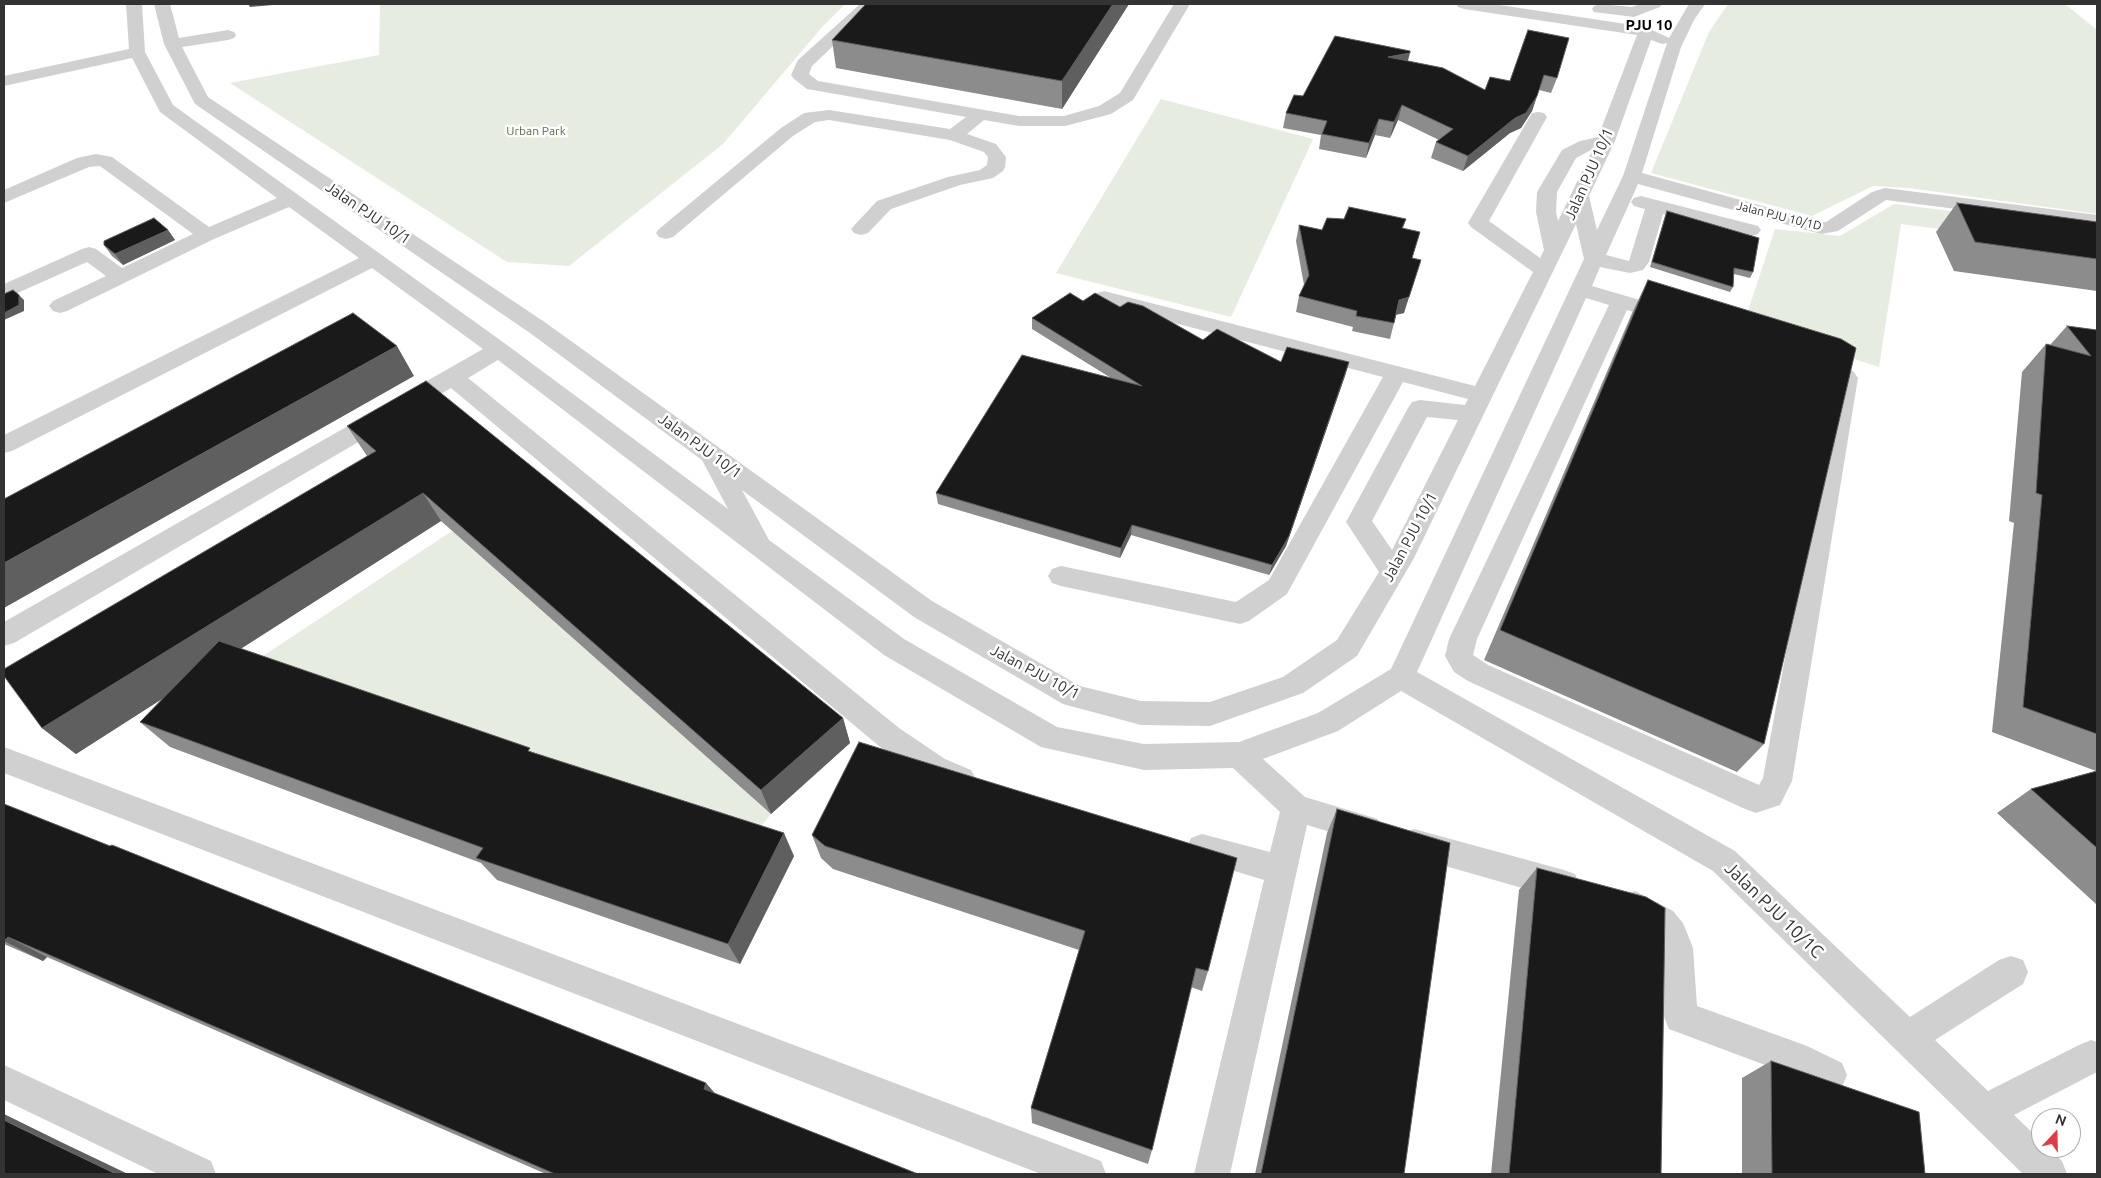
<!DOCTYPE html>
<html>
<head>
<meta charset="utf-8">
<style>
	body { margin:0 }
	#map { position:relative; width:2101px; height:1178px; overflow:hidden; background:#fff; font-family:Ubuntu,sans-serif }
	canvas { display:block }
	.frame { position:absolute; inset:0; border:5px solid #333; pointer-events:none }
	.north { position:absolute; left:2031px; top:1108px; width:50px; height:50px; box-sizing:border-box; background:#fff; border:1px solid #adadad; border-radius:50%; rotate:21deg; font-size:14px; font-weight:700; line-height:20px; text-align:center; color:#333 }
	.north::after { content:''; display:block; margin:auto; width:18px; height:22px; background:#e63946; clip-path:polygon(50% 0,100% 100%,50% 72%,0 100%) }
</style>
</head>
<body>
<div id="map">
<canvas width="2101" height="1178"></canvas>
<div class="frame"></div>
<div class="north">N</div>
</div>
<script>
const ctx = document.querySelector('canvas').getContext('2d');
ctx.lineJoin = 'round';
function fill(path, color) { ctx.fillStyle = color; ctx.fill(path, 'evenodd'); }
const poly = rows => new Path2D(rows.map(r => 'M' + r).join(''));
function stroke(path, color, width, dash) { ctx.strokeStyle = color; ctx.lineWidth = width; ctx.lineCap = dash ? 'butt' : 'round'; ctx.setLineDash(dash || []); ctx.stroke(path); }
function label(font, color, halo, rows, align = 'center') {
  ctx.font = font + ' Ubuntu,sans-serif'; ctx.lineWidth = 5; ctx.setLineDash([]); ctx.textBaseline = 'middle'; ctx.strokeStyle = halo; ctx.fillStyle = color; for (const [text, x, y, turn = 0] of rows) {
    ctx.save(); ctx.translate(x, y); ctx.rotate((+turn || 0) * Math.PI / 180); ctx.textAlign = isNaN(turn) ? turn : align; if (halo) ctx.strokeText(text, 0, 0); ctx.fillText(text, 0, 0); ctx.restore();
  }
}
fill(poly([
	[380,4,845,4,823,26,723,144,569,266,507,262,230,83,379,55],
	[1728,4,2065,4,2097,30,2097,214,1909,188,1873,186,1812,216,1651,173,1709,32],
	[1161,99,1313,139,1231,317,1056,273],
	[1894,204,2097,229,2097,249,1901,224,1879,367,1744,323,1775,229,1840,236],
	[452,531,771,814,749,841,245,668]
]), '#e6ecdf');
fill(poly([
	[126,4,142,4,145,52,173,105,507,345,728,509,702,460,530,333,195,104,164,44,154,4,170,4,179,38,228,30,234,32,236,35,234,38,228,40,182,47,208,97,546,323,932,601,1080,686,1141,701,1210,702,1283,677,1337,640,1379,572,1346,522,1408,408,1412,402,1420,400,1465,405,1468,399,1403,382,1287,594,1249,621,1240,624,1061,586,1052,583,1048,576,1052,569,1061,566,1236,602,1269,580,1383,377,1097,303,1093,298,1097,293,1104,291,1475,386,1533,272,1471,227,1468,223,1532,113,1538,112,1544,113,1547,117,1489,221,1540,258,1544,250,1536,212,1537,192,1562,150,1580,141,1598,137,1637,35,1464,9,1458,7,1456,4,1493,4,1646,27,1669,38,1689,4,1705,4,1694,20,1681,47,1642,173,1821,222,1826,222,1872,192,1885,188,2097,215,2097,227,1886,200,1838,231,1821,234,1638,184,1606,255,1629,261,1645,209,1634,206,1631,202,1634,198,1641,196,1758,226,1761,230,1758,234,1751,236,1663,214,1649,262,1643,270,1630,273,1600,267,1592,286,1677,311,1680,316,1677,321,1669,323,1627,310,1477,639,1473,655,1488,665,1759,785,1763,778,1836,379,1834,376,1837,371,1845,368,1853,371,1858,378,1792,781,1780,805,1756,813,1745,809,1468,681,1454,672,1445,656,1449,639,1609,305,1586,298,1417,672,1735,851,1910,1017,1999,960,2011,956,2023,960,2028,972,2023,984,1935,1040,1988,1091,2079,1045,2091,1040,2097,1042,2097,1072,2014,1115,2041,1141,2041,1148,2048,1148,2062,1161,2067,1174,2023,1174,1713,871,1401,691,1338,731,1263,759,1305,797,1378,819,1382,829,1378,839,1367,843,1307,825,1230,1174,1194,1174,1264,880,1191,858,1187,848,1191,838,1202,834,1270,852,1280,812,1233,768,1144,770,1041,747,884,655,498,360,468,378,899,728,945,759,971,770,976,779,971,788,961,792,925,777,879,746,451,388,14,643,4,646,4,622,483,349,372,268,12,451,4,453,4,435,359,258,289,207,214,239,67,311,60,313,53,311,49,306,53,301,106,276,87,262,4,299,4,284,82,249,89,247,96,249,122,268,193,234,100,166,89,167,4,203,4,190,77,158,96,154,112,157,209,227,277,198,160,112,132,58,4,86,4,76,129,49,126,4],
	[1651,40,1662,44,1667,43,1623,176,1597,230,1589,196,1615,141,1651,40],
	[1593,149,1558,221,1556,212,1557,192,1576,158,1593,149],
	[1576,224,1584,259,1391,669,1318,713,1239,742,1144,744,1057,727,904,639,769,540,742,490,914,617,1063,704,1141,725,1210,726,1303,693,1357,656,1414,558,1576,224],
	[1427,417,1458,420,1392,550,1372,521,1427,417],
	[860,4,877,4,812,66,809,74,818,81,1019,116,1064,116,1099,106,1120,93,1174,4,1190,4,1133,100,1111,114,1065,126,1019,126,984,120,967,134,996,144,1006,157,1005,167,1003,171,993,178,960,185,891,209,868,233,861,235,854,233,851,229,877,201,948,177,980,170,987,165,988,157,984,152,950,140,829,120,815,122,793,136,673,237,666,239,659,237,656,233,659,229,781,128,804,113,829,110,950,129,966,117,813,90,807,89,794,79,791,75,798,60,860,4],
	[1600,4,1632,7,1641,4,1662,4,1660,7,1634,17,1594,12,1592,9,1594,6,1600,4],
	[4,747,1088,1156,1101,1161,1106,1174,1041,1174,4,773,4,747],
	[1414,829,1564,870,1575,874,1580,885,1575,896,1564,900,1414,857,1403,853,1399,843,1403,833,1414,829],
	[1635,891,1673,911,1683,923,1693,948,1697,1006,1807,1046,1842,1063,1847,1075,1842,1087,1830,1092,1797,1077,1669,1029,1664,1017,1659,943,1651,933,1624,917,1619,906,1624,895,1635,891],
	[4,1065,211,1161,216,1174,158,1174,4,1100,4,1065]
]), '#d0d0d0');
fill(poly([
	[866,4,1129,4,1062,109,836,68,832,40],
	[1528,30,1557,78,1551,93,1539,90,1532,111,1521,128,1510,133,1463,171,1431,158,1436,142,1439,140,1398,120,1390,138,1375,135,1366,158,1319,149,1321,135,1283,128,1286,113,1303,96,1408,61,1485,90,1510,81],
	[1957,203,2097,222,2097,291,1954,271,1936,232],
	[1667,211,1753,272,1750,278,1734,274,1733,287,1730,292,1650,267,1665,216],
	[1406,219,1403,228,1412,258,1404,313,1396,315,1390,339,1352,331,1353,327,1296,312,1299,296,1304,285,1296,241,1299,225,1322,230],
	[168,230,175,240,123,265,112,256,104,245],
	[1648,280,1764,744,1737,772,1484,660,1632,313],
	[1083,301,1120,307,1203,340,1281,362,1346,373,1286,546,1269,575,1131,535,1120,558,938,504,936,493,1111,378,1032,329,1032,318],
	[2067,326,2097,330,2097,905,1997,813,2031,789,2096,771,1992,732,2014,523,2009,521,2022,372,2046,344,2050,345],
	[347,426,843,718,850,743,771,814,441,521,240,649,532,752,794,856,740,964,497,880,481,863,170,747,140,722,163,698,76,754,42,728,367,456],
	[4,804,716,1094,918,1174,546,1174,47,957,43,961,4,944],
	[1337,809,1404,1174,1255,1174,1327,833],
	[812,835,1208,971,1202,991,1191,987,1152,1150,1148,1164,1032,1123,1031,1108,1079,950,833,869,821,858],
	[1537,868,1661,1174,1491,1174,1519,890],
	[1771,1061,1925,1174,1742,1174,1742,1078]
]), '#8c8c8c');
fill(poly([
	[248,4,284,4,250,7],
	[1113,4,1129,4,1062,109,1062,81],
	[1410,53,1406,68,1388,57],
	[1537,96,1532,111,1521,128,1510,133,1463,171,1468,156],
	[1402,105,1398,120,1390,138,1394,122],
	[1379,119,1375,135,1366,158,1369,143],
	[168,230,175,240,123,265,115,254],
	[1421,260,1404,313,1394,315,1399,300],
	[19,295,24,300,24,311,4,320,4,313],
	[397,346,414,376,4,608,4,563],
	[1349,362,1346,373,1286,546,1269,575,1272,565],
	[423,493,441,521,76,754,42,728],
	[1132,525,1131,535,1120,558,1121,548],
	[843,718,850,743,771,814,761,790],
	[784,833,794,856,740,964,728,944],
	[8,937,47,957,43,961,4,941],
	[706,1083,720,1099,704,1089],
	[4,1114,61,1142,128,1174,116,1174,4,1120]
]), '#5f5f5f');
const building = poly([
	[866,4,1113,4,1062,81,832,40,866,4],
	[1528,30,1569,38,1557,78,1544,75,1537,96,1526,113,1515,118,1468,156,1436,142,1453,129,1402,105,1394,122,1379,119,1369,143,1322,134,1327,121,1286,113,1294,95,1303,96,1335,36,1410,51,1410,53,1388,57,1443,68,1485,90,1490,77,1510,81,1528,30],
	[1957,203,2097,222,2097,259,1975,242,1957,203],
	[1349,207,1406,219,1402,228,1420,232,1412,258,1421,260,1409,297,1399,300,1394,323,1356,316,1357,311,1299,296,1309,275,1299,225,1322,230,1327,218,1344,219,1349,207],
	[1667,211,1759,238,1753,272,1734,268,1733,287,1652,262,1667,211],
	[154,218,168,230,115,254,104,245,104,241,154,218],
	[1648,280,1841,339,1856,348,1764,744,1500,630,1648,280],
	[13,290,19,295,19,305,4,313,4,294,13,290],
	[1070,293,1083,301,1095,293,1120,307,1128,302,1143,306,1203,340,1217,329,1281,362,1287,347,1349,362,1289,536,1272,565,1132,525,1121,548,936,493,1022,355,1142,386,1032,318,1070,293],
	[353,313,397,346,4,563,4,499,353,313],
	[2067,326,2097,330,2097,734,2023,707,2042,495,2036,493,2046,344,2091,356,2067,326],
	[426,381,843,718,761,790,423,493,42,728,4,676,4,669,376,451,347,426,426,381],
	[219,641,530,748,528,751,784,833,728,944,476,858,483,848,140,722,219,641],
	[859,742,1237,858,1208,971,1196,968,1152,1150,1031,1108,1085,931,825,846,812,835,859,742],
	[2097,771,2097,848,2031,789,2097,771],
	[4,804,110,846,112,845,706,1083,704,1089,918,1174,555,1174,8,937,4,941,4,804],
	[1337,809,1450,843,1404,1174,1261,1174,1337,809],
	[1537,868,1646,897,1665,908,1661,1174,1509,1174,1537,868],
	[1771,1061,1919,1112,1925,1174,1772,1174,1771,1061],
	[4,1120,18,1127,116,1174,4,1174,4,1120]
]);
fill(building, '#1a1a1a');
stroke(building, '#5f5f5f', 1);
label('12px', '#56703f', '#fff', [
	["Urban Park",536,131]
]);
label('12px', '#333', '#fff', [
	["Jalan PJU 10/1D",1779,216,14]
]);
label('bold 15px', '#000', '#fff', [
	["PJU 10",1649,25]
]);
label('15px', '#333', '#fff', [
	["Jalan PJU 10/1",1589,174,-66],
	["Jalan PJU 10/1",368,213,34],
	["Jalan PJU 10/1",700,446,36],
	["Jalan PJU 10/1",1410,537,-62],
	["Jalan PJU 10/1",1035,672,28]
]);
label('18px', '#333', '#fff', [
	["Jalan PJU 10/1C",1774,910,44]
]);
</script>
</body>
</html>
